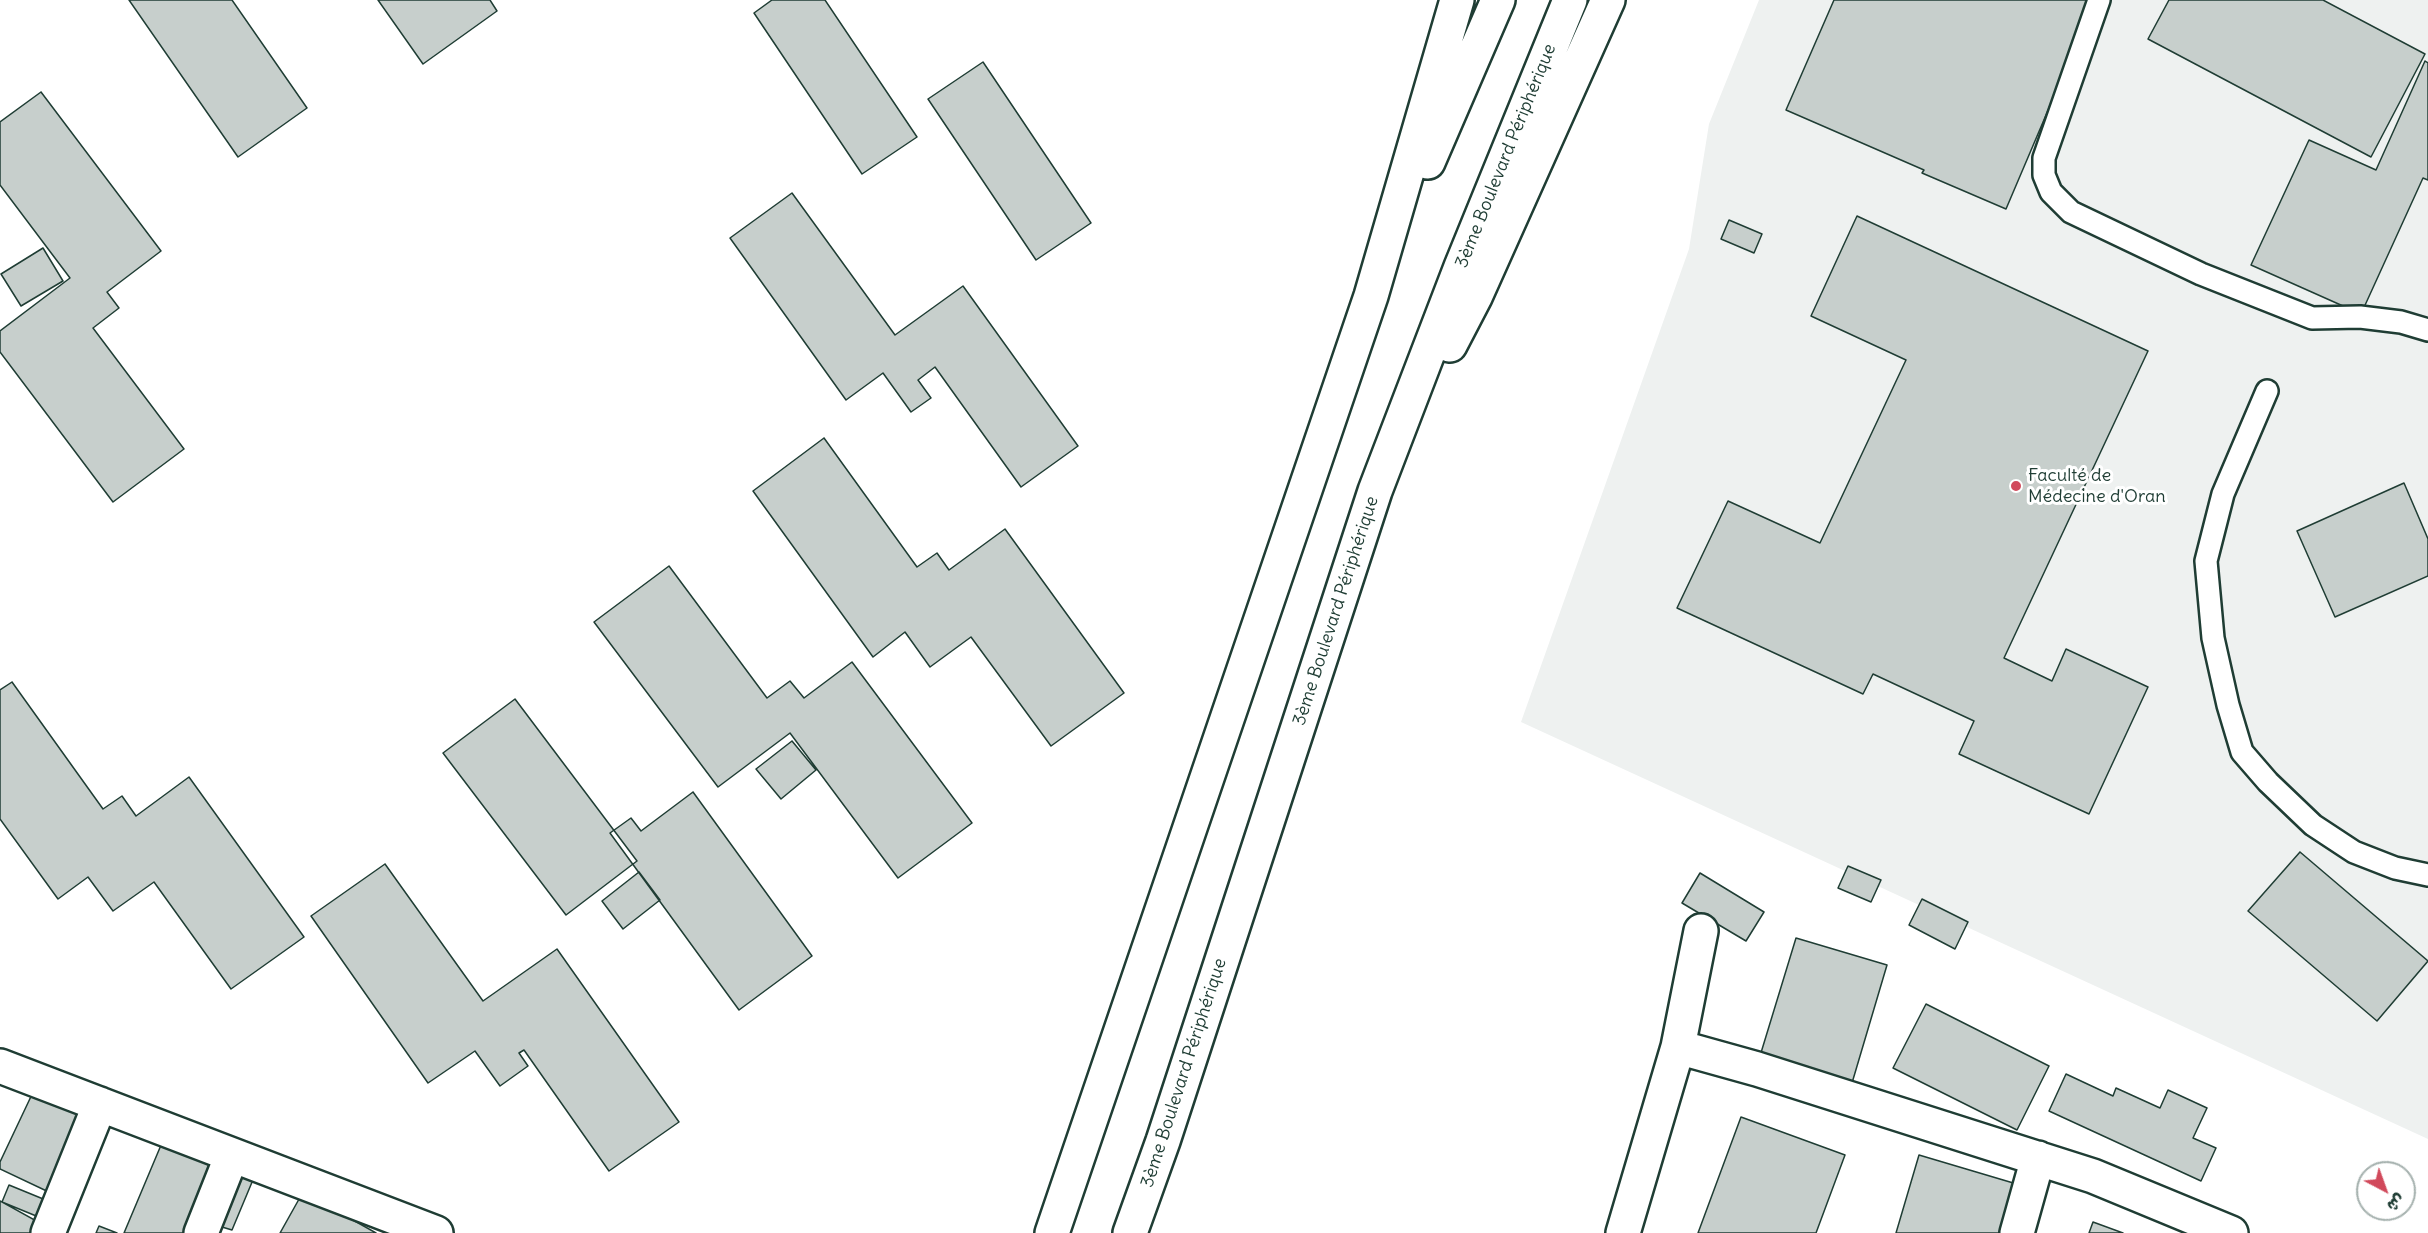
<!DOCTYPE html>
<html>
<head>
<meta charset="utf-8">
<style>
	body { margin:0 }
	#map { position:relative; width:2428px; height:1233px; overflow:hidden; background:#fff; font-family:Delius,"Playpen Sans Arabic",sans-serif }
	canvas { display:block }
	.north { position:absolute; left:2356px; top:1161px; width:60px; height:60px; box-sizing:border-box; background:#fff; border:2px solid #a5b1ae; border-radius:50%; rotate:139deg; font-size:16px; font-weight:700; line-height:24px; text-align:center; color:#1f3d34 }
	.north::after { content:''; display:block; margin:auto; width:21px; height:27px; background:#d1495b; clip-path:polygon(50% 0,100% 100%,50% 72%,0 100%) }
</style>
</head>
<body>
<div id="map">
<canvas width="2428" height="1233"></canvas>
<div class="north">ش</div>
</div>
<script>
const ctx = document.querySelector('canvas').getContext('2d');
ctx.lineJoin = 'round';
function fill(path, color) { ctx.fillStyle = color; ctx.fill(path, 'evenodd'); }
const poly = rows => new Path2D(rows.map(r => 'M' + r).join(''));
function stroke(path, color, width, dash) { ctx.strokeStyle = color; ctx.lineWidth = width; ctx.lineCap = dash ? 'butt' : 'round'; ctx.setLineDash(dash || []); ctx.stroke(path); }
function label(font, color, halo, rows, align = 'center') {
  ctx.font = font + ' Delius,sans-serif'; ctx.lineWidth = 6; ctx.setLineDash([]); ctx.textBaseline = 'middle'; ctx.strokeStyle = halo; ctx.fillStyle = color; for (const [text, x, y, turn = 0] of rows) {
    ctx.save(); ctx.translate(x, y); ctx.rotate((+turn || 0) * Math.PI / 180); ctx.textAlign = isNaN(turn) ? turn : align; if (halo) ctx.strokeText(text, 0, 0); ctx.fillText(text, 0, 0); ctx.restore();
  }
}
fill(poly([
	[1759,0,2428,0,2428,1139,1521,722,1689,249,1709,124]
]), '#eef1f0');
const building = poly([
	[129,0,232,0,307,108,238,157,129,0],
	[378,0,490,0,497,11,423,64,378,0],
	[772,0,825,0,917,137,862,174,754,13,772,0],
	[1834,0,2095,0,2006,209,1922,173,1924,170,1786,110,1834,0],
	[2169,0,2323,0,2425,54,2371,157,2148,39,2169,0],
	[2425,61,2428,63,2428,180,2423,178,2361,314,2251,265,2309,140,2376,170,2425,61],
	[983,62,1091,223,1036,260,928,99,983,62],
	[41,92,161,251,107,292,119,308,93,328,184,449,113,502,0,352,0,331,70,278,0,185,0,122,41,92],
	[792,193,895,335,963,286,1078,446,1021,487,935,367,918,380,931,398,911,412,883,373,846,400,730,238,792,193],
	[1857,216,2148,351,2004,658,2052,681,2066,649,2148,687,2089,814,1959,754,1974,721,1873,674,1863,694,1677,608,1728,501,1820,543,1906,360,1811,316,1857,216],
	[1729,220,1762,234,1754,253,1721,239,1729,220],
	[43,248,63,281,21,306,1,274,43,248],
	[824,438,917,567,937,553,949,570,1005,529,1124,693,1051,746,971,637,930,667,905,632,873,657,753,491,824,438],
	[2404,483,2428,539,2428,576,2335,617,2297,531,2404,483],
	[669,566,767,698,790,681,804,698,852,662,972,823,898,878,790,733,718,787,594,622,669,566],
	[12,682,103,809,122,796,136,816,189,777,304,937,231,989,154,882,113,911,88,877,58,899,0,819,0,690,12,682],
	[515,699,637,861,566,915,443,753,515,699],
	[792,741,816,770,781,799,756,769,792,741],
	[693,792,812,956,739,1010,610,833,631,818,641,831,693,792],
	[2300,852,2428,961,2377,1021,2248,911,2300,852],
	[385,864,483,1001,557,949,679,1122,609,1171,524,1050,519,1053,528,1066,500,1086,475,1051,428,1083,311,916,385,864],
	[1848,866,1881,880,1871,902,1838,888,1848,866],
	[639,872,660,900,623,929,602,901,639,872],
	[1700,873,1764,912,1746,941,1682,903,1700,873],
	[1922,899,1968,922,1955,949,1909,925,1922,899],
	[1796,938,1887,965,1852,1083,1760,1056,1796,938],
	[1926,1004,2049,1066,2017,1130,1893,1068,1926,1004],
	[2066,1074,2113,1096,2116,1088,2160,1108,2168,1090,2207,1108,2193,1138,2216,1148,2201,1181,2049,1111,2066,1074],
	[35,1088,91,1115,53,1194,0,1169,0,1162,35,1088],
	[1741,1117,1845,1155,1816,1233,1698,1233,1741,1117],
	[164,1138,255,1175,232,1230,222,1227,220,1233,124,1233,164,1138],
	[1919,1155,2020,1185,2006,1233,1896,1233,1919,1155],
	[9,1185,53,1203,46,1220,2,1202,9,1185],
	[303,1192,376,1233,280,1233,303,1192],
	[0,1201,58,1233,0,1233,0,1201],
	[2093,1222,2123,1233,2089,1233,2093,1222],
	[99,1226,117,1233,96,1233,99,1226]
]);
fill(building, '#c7cfcc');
stroke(building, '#1f3d34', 1.5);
const lane = poly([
	[2099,0,2044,158,2044,175,2051,192,2071,212,2201,274,2312,318,2360,317,2401,322,2428,330],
	[2267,391,2223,494,2206,561,2213,638,2228,705,2242,752,2268,782,2313,825,2354,852,2395,868,2428,875]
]);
const street = poly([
	[1678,1047,1757,1069,2093,1176,2231,1233],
	[0,1066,436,1233],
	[48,1233,100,1104],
	[201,1233,232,1155],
	[1623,1233,1678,1047,1701,931],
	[2017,1233,2038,1158]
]);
const highway = poly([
	[1428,162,1498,0],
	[1450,345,1475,297,1608,0],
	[1052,1233,1371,296,1457,0],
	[1130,1233,1163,1141,1375,491,1461,267,1570,0]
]);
stroke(lane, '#1f3d34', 26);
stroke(street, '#1f3d34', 38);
stroke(highway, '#1f3d34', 38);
stroke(lane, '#fff', 21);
stroke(street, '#fff', 33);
stroke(highway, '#fff', 33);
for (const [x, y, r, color] of [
	[2016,486,6,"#d1495b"]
]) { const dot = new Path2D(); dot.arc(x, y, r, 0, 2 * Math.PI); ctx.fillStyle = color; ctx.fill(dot); stroke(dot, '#fff', 2); }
label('18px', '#1f3d34', '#fff', [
	["3ème Boulevard Périphérique",1506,156,-68],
	["3ème Boulevard Périphérique",1336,611,-72],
	["3ème Boulevard Périphérique",1184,1073,-72]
]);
label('18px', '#1f3d34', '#fff', [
	["Faculté de",2028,476],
	["Médecine d'Oran",2028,497]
], 'left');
</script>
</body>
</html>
